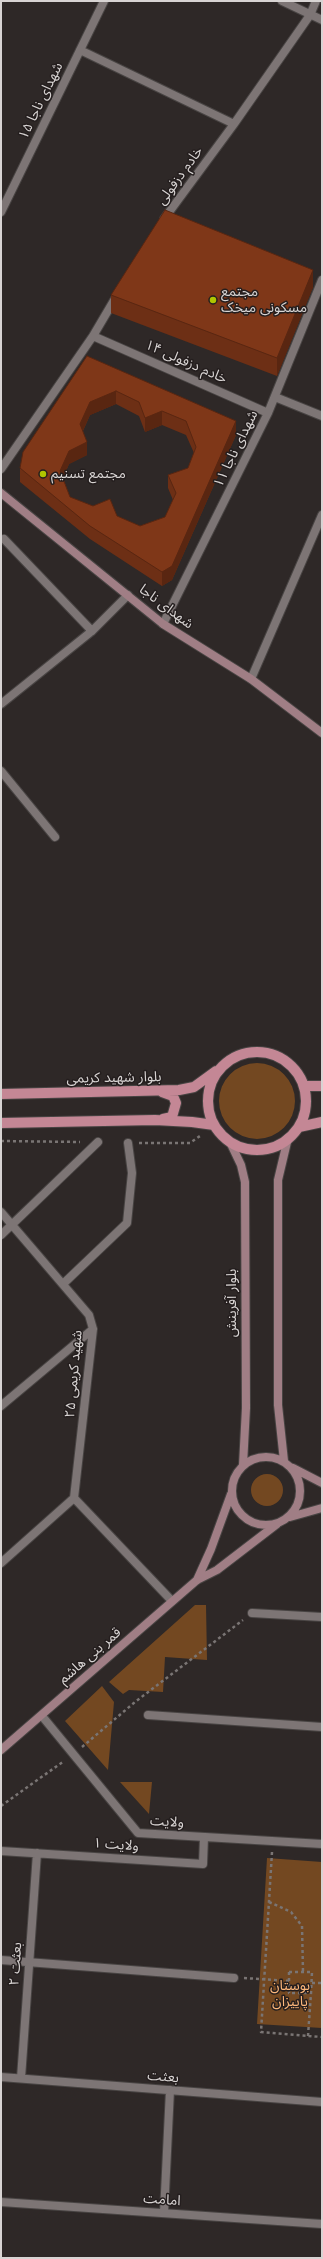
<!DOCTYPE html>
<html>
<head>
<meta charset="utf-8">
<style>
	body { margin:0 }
	#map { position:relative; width:323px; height:2259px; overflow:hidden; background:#2e2827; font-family:Helvetica,sans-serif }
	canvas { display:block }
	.frame { position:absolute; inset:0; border:2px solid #d8d4d3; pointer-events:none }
</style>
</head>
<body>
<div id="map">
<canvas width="323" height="2259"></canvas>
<div class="frame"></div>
</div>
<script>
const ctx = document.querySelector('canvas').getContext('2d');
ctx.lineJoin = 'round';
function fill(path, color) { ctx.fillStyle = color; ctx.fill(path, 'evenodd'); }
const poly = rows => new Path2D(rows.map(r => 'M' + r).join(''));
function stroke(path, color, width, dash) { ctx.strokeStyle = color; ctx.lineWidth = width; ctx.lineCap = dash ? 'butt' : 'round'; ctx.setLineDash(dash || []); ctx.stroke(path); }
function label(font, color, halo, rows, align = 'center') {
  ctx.font = font + ' Helvetica,"Noto Sans Arabic",sans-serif'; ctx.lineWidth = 3; ctx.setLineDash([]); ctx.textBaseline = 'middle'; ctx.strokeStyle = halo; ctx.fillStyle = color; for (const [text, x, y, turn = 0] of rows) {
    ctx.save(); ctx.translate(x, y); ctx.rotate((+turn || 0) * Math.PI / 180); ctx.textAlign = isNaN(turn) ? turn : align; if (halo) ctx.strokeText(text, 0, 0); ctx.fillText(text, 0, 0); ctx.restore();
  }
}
fill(poly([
	'219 1101a38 38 0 1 1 76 0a38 38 0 1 1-76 0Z',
	'251 1490a16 16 0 1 1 32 0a16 16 0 1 1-32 0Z',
	[195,1605,206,1605,207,1660,165,1657,163,1692,129,1690,123,1694,109,1682],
	[102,1686,114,1702,108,1770,65,1721],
	[120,1782,152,1782,149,1814],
	[267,1858,322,1862,322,2028,257,2024]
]), '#734821');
const street = poly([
	[282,1,322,20],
	[80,50,234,124],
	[1,212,104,1],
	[164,219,234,124,310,15,316,1],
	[93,336,268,413],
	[275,397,322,416],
	[1,469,93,336,116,297],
	[4,539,92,631],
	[163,624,268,413,322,280],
	[251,679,322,515],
	[1,704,92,631,128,595],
	[1,771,55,837],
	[1,1212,89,1315,93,1329,74,1498],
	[1,1235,98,1142],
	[63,1284,127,1223,132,1173,128,1143],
	[1,1406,93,1329],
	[74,1498,172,1601],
	[1,1563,74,1498],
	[252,1613,322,1617],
	[148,1715,322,1727],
	[42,1716,138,1833,322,1844],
	[1,1851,203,1864,204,1837],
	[1,1960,234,1978],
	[1,2077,322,2102],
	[21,2078,37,1853],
	[1,2202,322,2224],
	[164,2213,170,2090]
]);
const secondary = poly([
	[1,493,163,624,251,679,322,733],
	[230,1142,241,1165,245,1182,246,1408,243,1465],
	'232 1491a34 34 0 1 1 68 0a34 34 0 1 1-68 0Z',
	[284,1461,278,1405,278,1180,288,1138],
	[293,1468,322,1483],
	[290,1517,322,1508],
	[197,1580,211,1549,231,1494],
	[1,1750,197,1580,217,1570,277,1524]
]);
const primary = poly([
	'208 1101a49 49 0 1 1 98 0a49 49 0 1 1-98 0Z',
	[305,1086,322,1086],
	[162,1092,173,1096,176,1103,172,1117,163,1119],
	[1,1094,179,1090,194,1087,216,1071],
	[1,1123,155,1120,192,1122,214,1125],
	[299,1127,322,1122]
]);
stroke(street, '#484443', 10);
stroke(secondary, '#484443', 10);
stroke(primary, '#484443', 12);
stroke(poly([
	[1,1141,80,1142],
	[139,1143,190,1143,200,1136],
	[82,1747,135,1702,243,1620],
	[1,1806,64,1761],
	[272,1852,261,2032,322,2037],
	[269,1902,291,1912,302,1926,303,1972],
	[289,1972,312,1972,311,1993,289,1993,289,1972],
	[244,1978,289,1981],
	[312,1983,322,1983],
	[308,2036,311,1993]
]), '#7a7574', 2.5, [3, 3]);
stroke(street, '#7d7575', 8);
stroke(secondary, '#a07e85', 8);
stroke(primary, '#c48795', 10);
fill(poly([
	[313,287,277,376,111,313,111,295],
	[87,356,236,435,172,580,162,586,90,539,20,482,20,468],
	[116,404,139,416,145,432,162,425,186,435,194,453,188,468,168,475,168,488,173,500,165,517,140,526,70,497,63,478,69,464,87,455,83,431,90,415]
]), '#6d2f15');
fill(poly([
	[313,270,313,287,277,376,277,358],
	[116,391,116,404,90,415,80,437,80,424,90,402],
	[162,411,162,425,145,432,145,418],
	[236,421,236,435,172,580,162,586,162,572],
	[87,442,87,455,69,464,60,485,60,471,69,451]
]), '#592611');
const building = poly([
	[165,210,313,270,277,358,111,295,165,210],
	[87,356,236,421,172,566,162,572,90,526,20,468,23,452,87,356],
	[116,391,139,402,145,418,162,411,186,421,196,447,188,468,168,475,176,493,165,517,140,526,117,516,110,499,93,506,70,497,60,471,69,451,87,442,80,424,90,402,116,391]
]);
fill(building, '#7f3718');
stroke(building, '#592611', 1);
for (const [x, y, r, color] of [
	[213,300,4,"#b0c501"],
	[43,474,4,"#b0c501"]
]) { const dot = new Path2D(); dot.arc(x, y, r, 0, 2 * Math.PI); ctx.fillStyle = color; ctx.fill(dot); stroke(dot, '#241e1e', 1.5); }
label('14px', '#d8d4d3', '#241e1e', [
	["شهدای ناجا ۱۵",41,101,-64],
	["خادم دزفولی",180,176,-54],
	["خادم دزفولی ۱۴",186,362,24],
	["شهدای ناجا ۱۱",236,449,-64],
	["شهدای ناجا",166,607,37],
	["بلوار شهید کریمی",114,1078,-1],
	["بلوار آفرینش",232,1303,-90],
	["شهید کریمی ۲۵",74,1374,-85],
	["قمر بنی هاشم",90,1656,-41],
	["ولایت",167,1822,4],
	["ولایت ۱",116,1845,4],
	["بعثت ۲",16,1964,-86],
	["بعثت",163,2077,5],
	["امامت",162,2200,4]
]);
label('14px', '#d8d4d3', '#241e1e', [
	["مجتمع",221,292],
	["مسکونی میخک",221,308],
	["مجتمع تسنیم",51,474]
], 'left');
label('14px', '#fcb77b', '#241e1e', [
	["بوستان",290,1986],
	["پاییزان",290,2002]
]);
</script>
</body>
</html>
